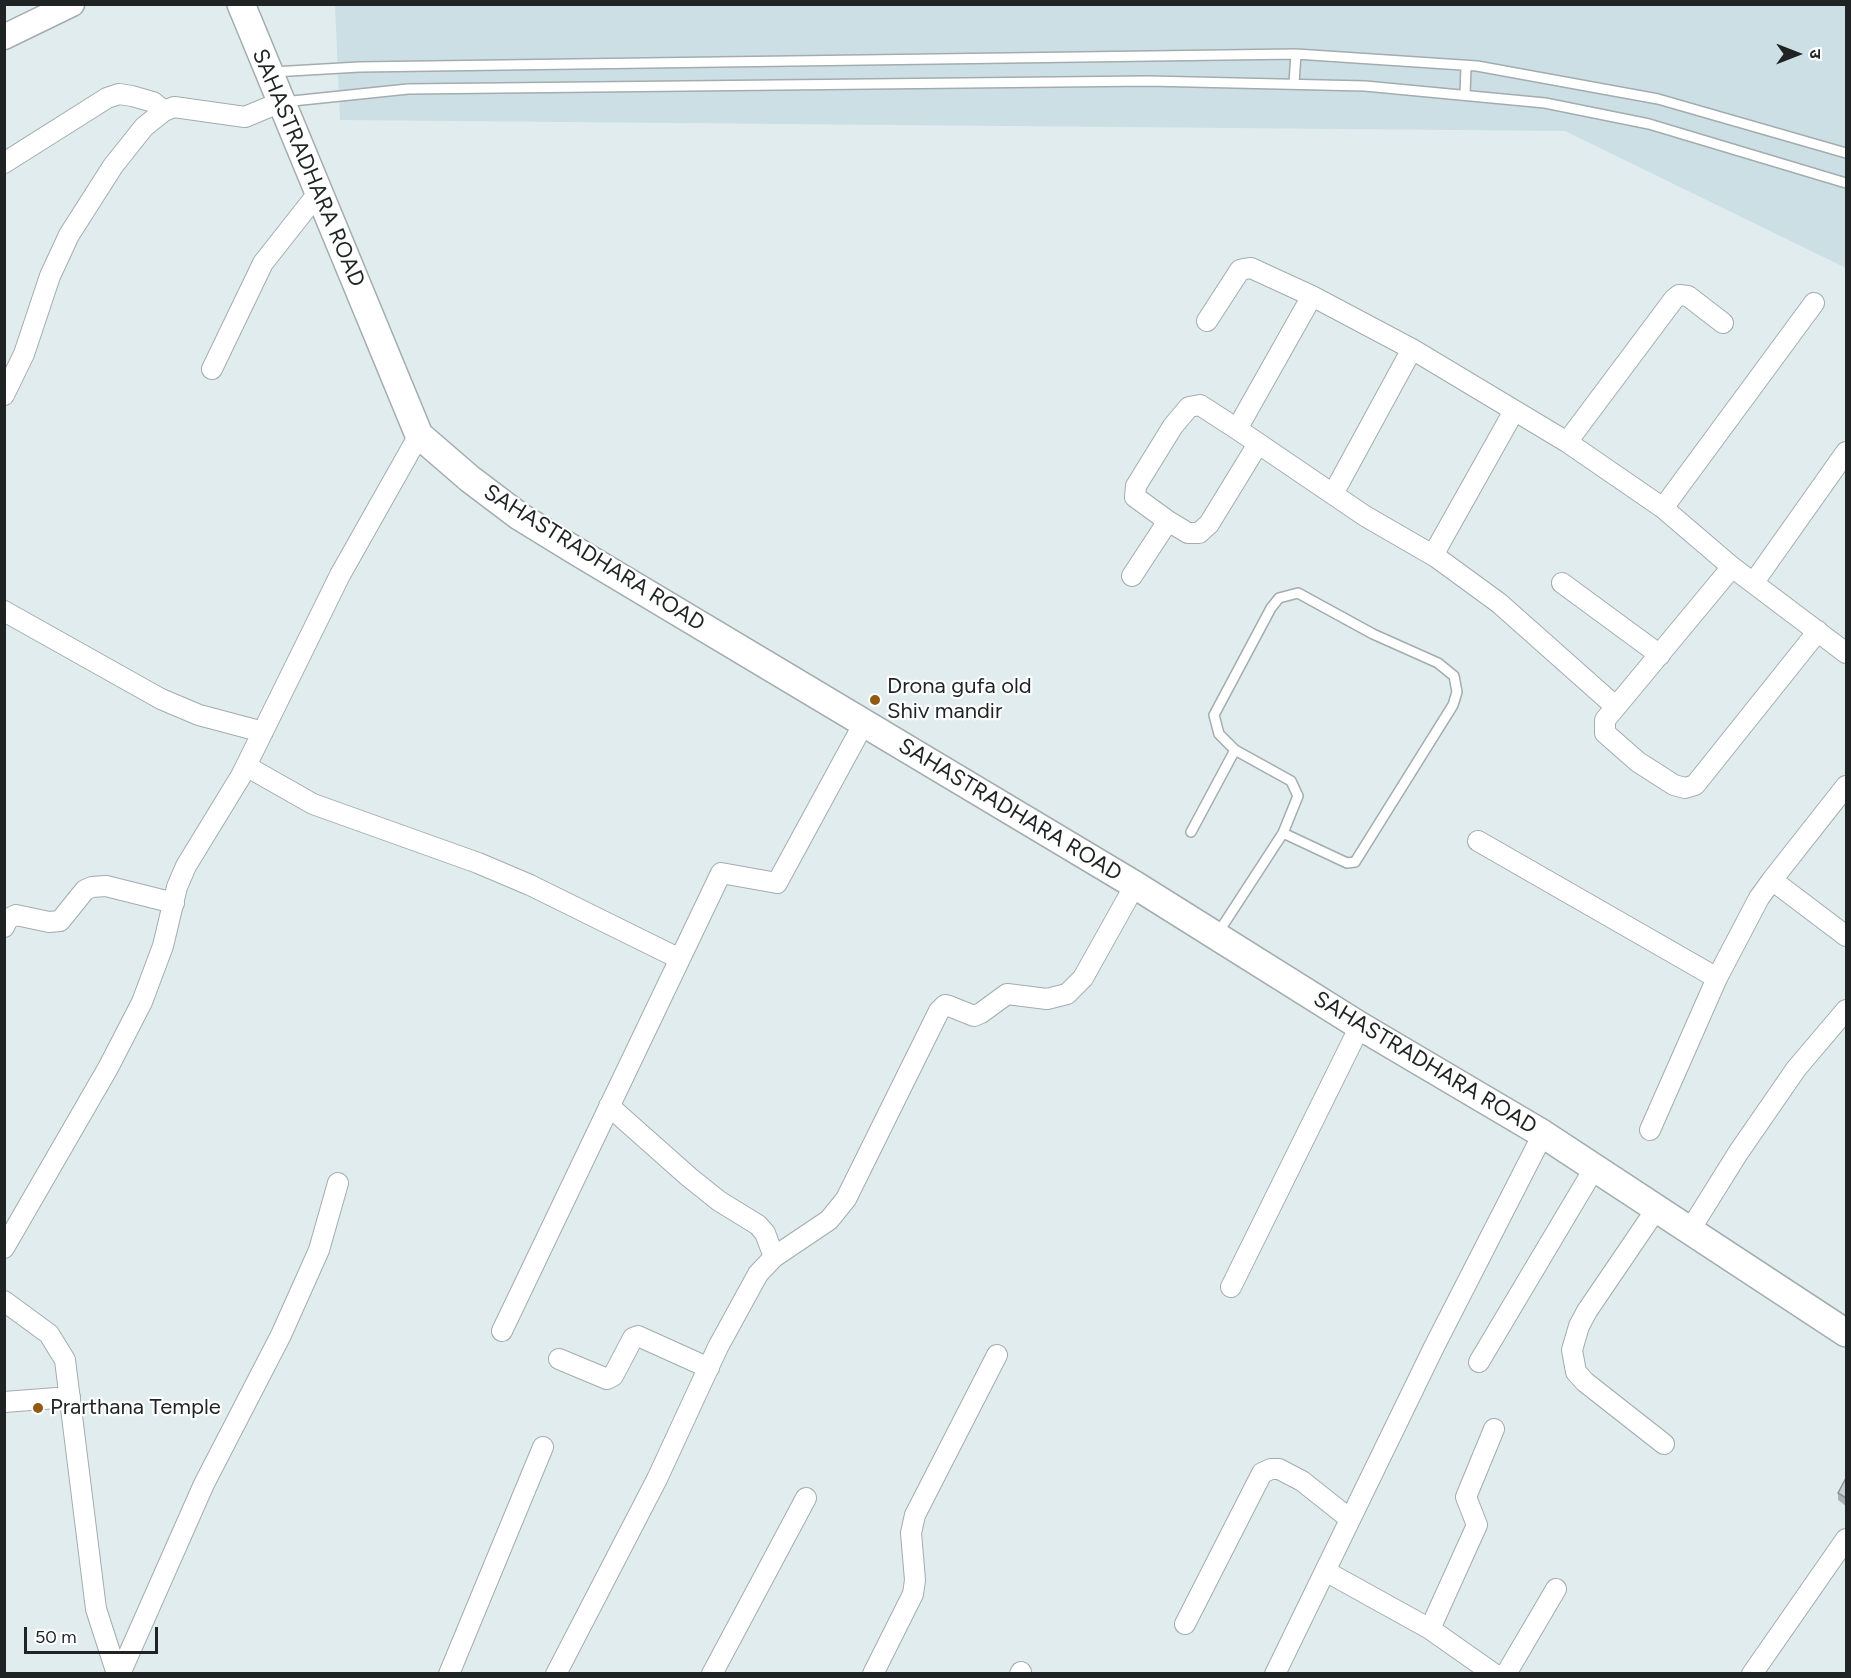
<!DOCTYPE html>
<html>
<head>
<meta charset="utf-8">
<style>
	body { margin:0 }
	#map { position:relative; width:1851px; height:1678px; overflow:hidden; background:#e1ecef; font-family:Figtree,"Noto Sans Devanagari",sans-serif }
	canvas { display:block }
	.frame { position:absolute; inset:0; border:6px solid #1f2324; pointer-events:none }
	.north { position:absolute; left:1767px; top:24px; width:60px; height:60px; -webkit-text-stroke:4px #fff; paint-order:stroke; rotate:90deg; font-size:16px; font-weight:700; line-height:24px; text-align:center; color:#1f2324 }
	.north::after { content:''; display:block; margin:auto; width:21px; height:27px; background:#1f2324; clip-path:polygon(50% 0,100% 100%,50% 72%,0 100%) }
	.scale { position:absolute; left:24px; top:1627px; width:134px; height:27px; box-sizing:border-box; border:3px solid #1f2324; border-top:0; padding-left:8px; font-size:18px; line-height:21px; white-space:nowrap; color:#1f2324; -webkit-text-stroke:4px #fff; paint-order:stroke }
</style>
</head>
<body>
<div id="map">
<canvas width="1851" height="1678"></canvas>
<div class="frame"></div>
<div class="north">उ</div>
<div class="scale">50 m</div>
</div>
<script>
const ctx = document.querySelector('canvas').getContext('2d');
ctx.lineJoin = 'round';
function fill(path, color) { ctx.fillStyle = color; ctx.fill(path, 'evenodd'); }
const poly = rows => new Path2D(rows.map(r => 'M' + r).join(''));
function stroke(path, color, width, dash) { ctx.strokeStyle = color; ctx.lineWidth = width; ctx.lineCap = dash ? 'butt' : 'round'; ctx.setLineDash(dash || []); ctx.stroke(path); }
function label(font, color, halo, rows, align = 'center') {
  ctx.font = font + ' Figtree,sans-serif'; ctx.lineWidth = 4.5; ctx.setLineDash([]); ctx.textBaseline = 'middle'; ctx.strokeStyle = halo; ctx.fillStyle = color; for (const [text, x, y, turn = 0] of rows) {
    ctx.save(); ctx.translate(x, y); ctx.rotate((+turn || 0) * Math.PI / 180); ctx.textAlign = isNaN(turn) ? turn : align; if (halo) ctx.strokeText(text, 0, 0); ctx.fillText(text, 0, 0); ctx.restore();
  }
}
fill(poly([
	[335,5,1846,5,1846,268,1565,131,340,120]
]), '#ccdfe4');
const service = poly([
	[273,72,359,67,1296,54,1477,66,1658,99,1846,153],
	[1294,83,1296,54],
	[1465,95,1466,66],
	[283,102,408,89,1149,81,1365,86,1545,103,1649,124,1846,183],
	[1191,832,1235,750],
	[1218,933,1283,833,1298,796,1291,781,1235,750,1219,734,1214,715,1271,608,1279,598,1298,593,1373,634,1438,663,1454,676,1457,692,1453,705,1355,862,1347,863,1283,833]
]);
const minor = poly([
	[4,163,107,98,119,94,132,96,153,102,164,111],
	[1207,321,1240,270,1244,269,1251,268,1312,296,1412,349,1567,442,1663,508,1732,567,1846,653],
	[212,369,263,263,319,192],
	[4,395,24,354,50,276,69,235,113,166,144,127,164,111,174,107,245,117,281,102],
	[1514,411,1437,548,1436,557,1499,603,1615,706],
	[1237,429,1312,296],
	[1567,442,1674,299,1679,295,1688,296,1723,323],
	[1258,444,1209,524,1199,533,1188,533,1168,521,1135,497,1136,486,1173,426,1189,407,1200,405,1237,429,1365,516,1436,557],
	[1333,494,1412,349],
	[1663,508,1814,303],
	[1732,567,1605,720,1605,733,1638,762,1674,785,1685,788,1695,785,1818,631],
	[1132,576,1168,521],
	[1754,582,1846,452],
	[1562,583,1660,655],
	[4,611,161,699,199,715,263,732],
	[246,766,313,804,478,863,530,885,680,959],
	[1478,841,1717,978],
	[1772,880,1846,786],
	[4,927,8,919,16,915,49,922,60,921,85,890,92,887,106,886,174,903],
	[609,1106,689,1177,719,1201,758,1225,765,1233,774,1257],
	[1650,1130,1717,978,1759,898,1772,880,1846,936],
	[1657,1208,1587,1311,1579,1326,1572,1350,1576,1372,1585,1382,1664,1444],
	[1690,1230,1738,1153,1796,1069,1846,1010],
	[4,1248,108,1068,142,1002,163,946,177,887,186,866,241,776,340,575,419,435],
	[1231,1287,1360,1026],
	[4,1301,49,1334,65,1360,96,1609,117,1674],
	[502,1331,721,873,777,883,864,723],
	[559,1359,607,1379,613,1376,633,1338,638,1336,709,1368],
	[1479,1362,1595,1167],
	[4,1402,70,1397],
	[1327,1572,1430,1629,1494,1674],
	[1185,1624,1262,1473,1271,1469,1279,1469,1302,1481,1350,1519],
	[1430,1629,1477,1525,1466,1497,1494,1429],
	[120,1674,204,1484,281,1335,319,1250,338,1183],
	[449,1674,543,1447],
	[556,1674,657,1479,718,1347,758,1274,774,1257,829,1220,846,1199,939,1011,945,1005,949,1006,974,1016,981,1013,1007,994,1047,999,1067,994,1083,978,1135,885],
	[712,1674,806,1498],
	[873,1674,913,1594,915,1580,911,1533,915,1515,997,1355],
	[1020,1674,1021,1672],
	[1275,1674,1434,1347,1543,1134],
	[1506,1674,1556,1589],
	[1752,1674,1846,1539]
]);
const tertiary = poly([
	[4,37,72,4]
]);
const secondary = poly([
	[241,4,419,435,470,479,519,516,576,551,1135,885,1360,1026,1543,1134,1846,1333]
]);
stroke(service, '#a3acaf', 12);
stroke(minor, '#a3acaf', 22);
stroke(tertiary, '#a3acaf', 27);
stroke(secondary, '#a3acaf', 30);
stroke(service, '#fff', 9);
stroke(minor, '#fff', 20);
stroke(tertiary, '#fff', 24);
stroke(secondary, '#fff', 27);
fill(poly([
	[1846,1478,1846,1506,1838,1500,1838,1493]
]), '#aab3b5');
const building = poly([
	[1846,1478,1846,1498,1838,1493,1846,1478]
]);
fill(building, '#c6d0d3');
stroke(building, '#8b9294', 1.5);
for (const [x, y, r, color] of [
	[875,700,6,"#915a12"],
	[38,1408,6,"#915a12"]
]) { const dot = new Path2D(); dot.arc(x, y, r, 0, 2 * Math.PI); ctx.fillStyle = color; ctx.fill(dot); stroke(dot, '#fff', 2); }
label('22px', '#1f2324', '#fff', [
	["SAHASTRADHARA ROAD",308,168,67],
	["SAHASTRADHARA ROAD",594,558,32],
	["SAHASTRADHARA ROAD",1010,810,31],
	["SAHASTRADHARA ROAD",1425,1063,31]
]);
label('22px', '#1f2324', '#fff', [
	["Drona gufa old",887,687],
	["Shiv mandir",887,712],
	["Prarthana Temple",50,1408]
], 'left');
</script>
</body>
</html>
